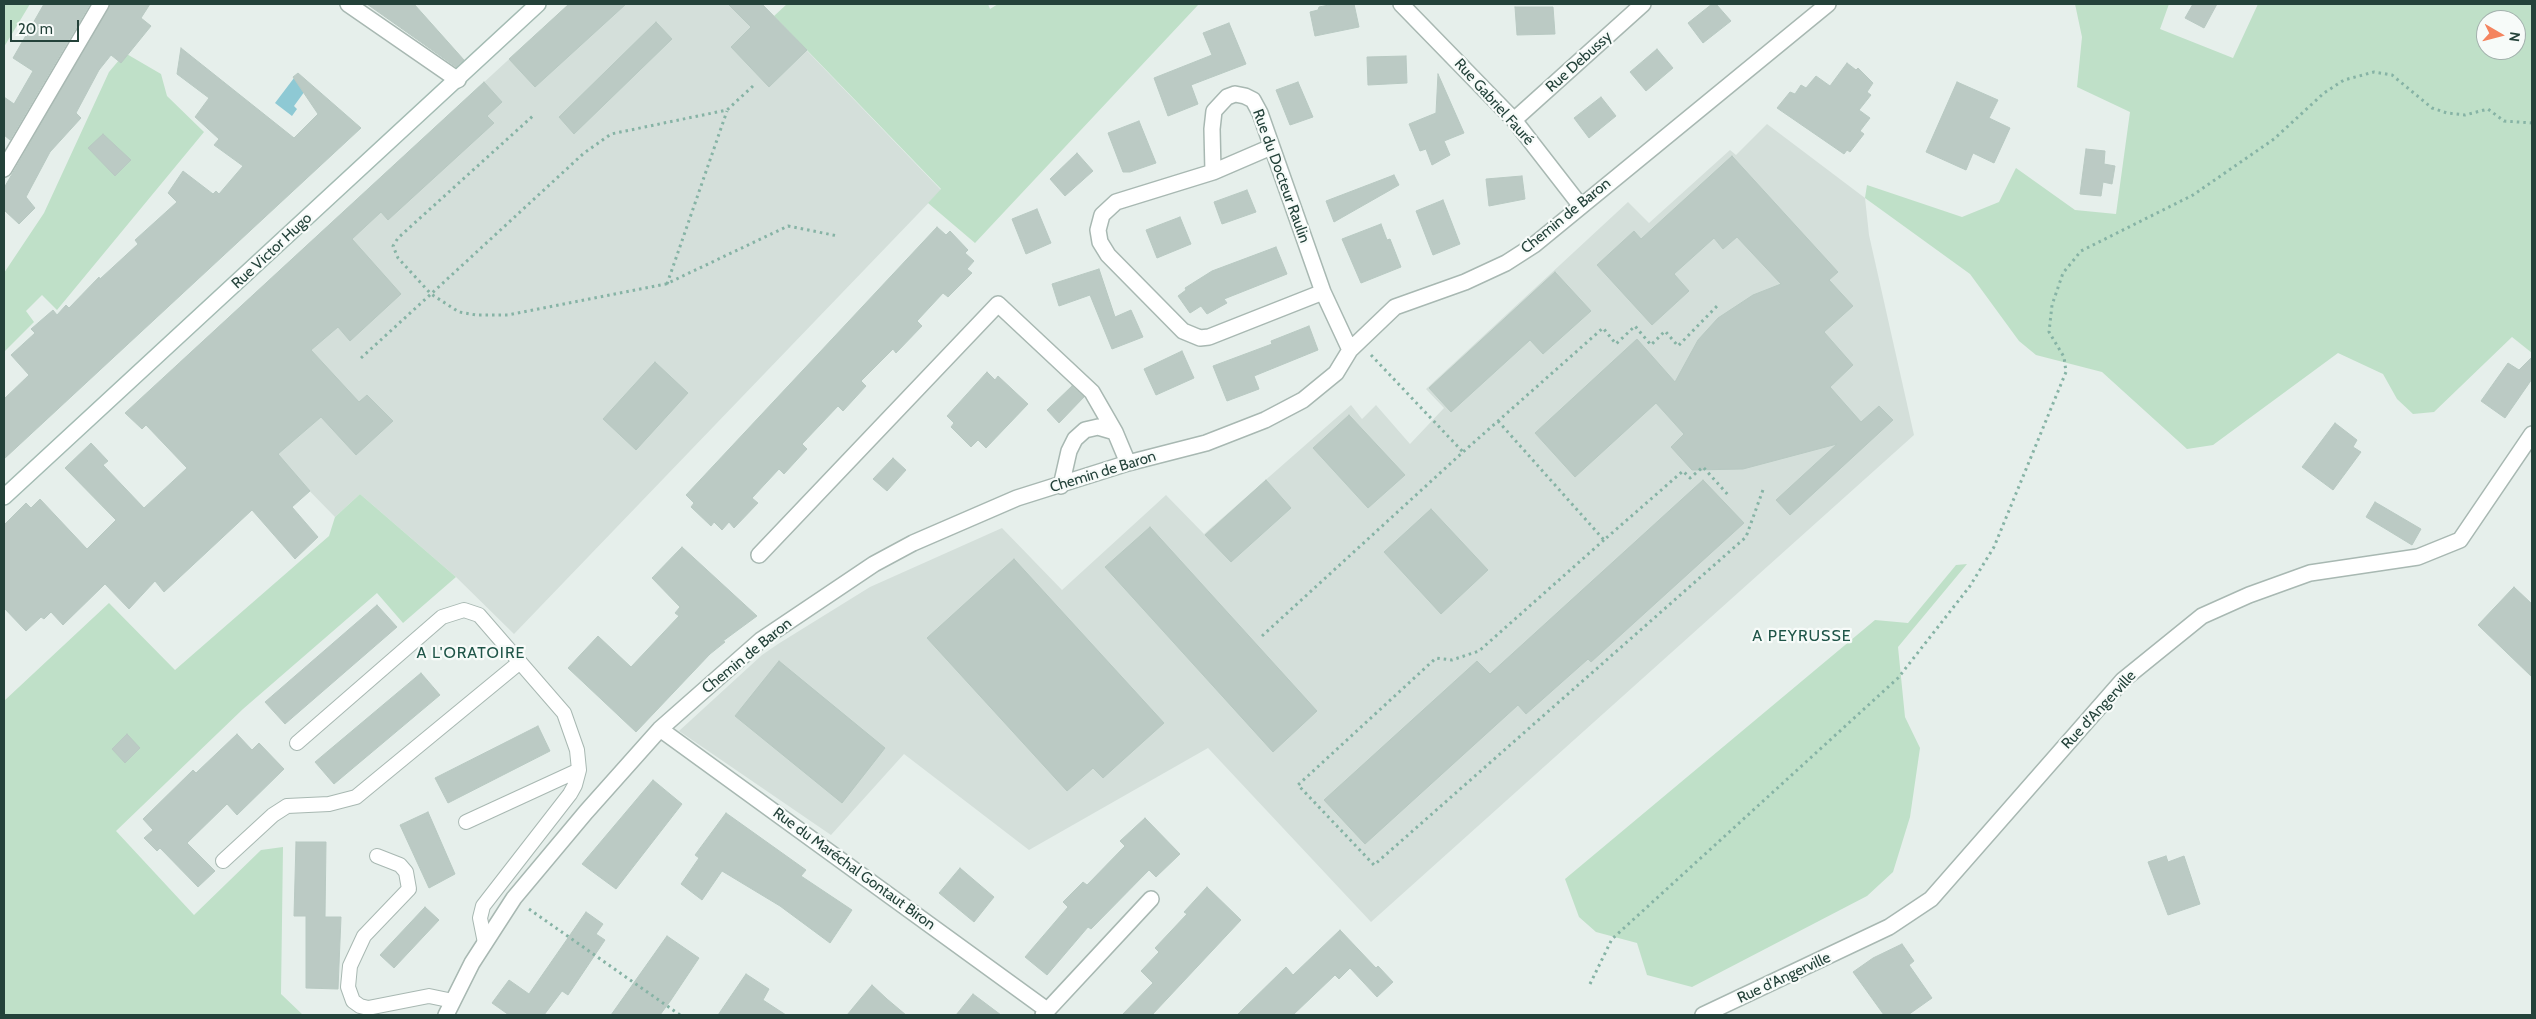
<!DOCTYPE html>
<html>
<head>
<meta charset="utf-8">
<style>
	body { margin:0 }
	#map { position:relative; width:2536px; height:1019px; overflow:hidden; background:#e6efeb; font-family:Cabin,sans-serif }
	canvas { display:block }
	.frame { position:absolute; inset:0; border:5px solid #24423a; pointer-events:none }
	.north { position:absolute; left:2476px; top:10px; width:50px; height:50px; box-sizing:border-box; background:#f7fbf9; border:1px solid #a3b1ad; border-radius:50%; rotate:98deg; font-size:14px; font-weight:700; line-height:20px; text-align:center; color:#24423a }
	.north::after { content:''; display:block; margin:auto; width:18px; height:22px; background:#f4845f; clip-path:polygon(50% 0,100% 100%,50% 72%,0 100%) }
	.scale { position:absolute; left:10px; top:20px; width:69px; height:22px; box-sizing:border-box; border:2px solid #24423a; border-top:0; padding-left:6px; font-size:15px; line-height:18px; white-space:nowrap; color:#24423a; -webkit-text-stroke:4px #f7fbf9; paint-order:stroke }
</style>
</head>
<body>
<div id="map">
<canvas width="2536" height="1019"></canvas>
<div class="frame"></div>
<div class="north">N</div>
<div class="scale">20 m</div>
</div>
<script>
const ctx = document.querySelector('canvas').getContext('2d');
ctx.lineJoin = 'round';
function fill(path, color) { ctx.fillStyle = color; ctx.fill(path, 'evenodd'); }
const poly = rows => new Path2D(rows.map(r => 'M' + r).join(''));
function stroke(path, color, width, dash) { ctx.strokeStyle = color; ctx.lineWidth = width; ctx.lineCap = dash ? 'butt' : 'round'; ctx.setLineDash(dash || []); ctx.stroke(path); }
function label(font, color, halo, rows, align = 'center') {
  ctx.font = font + ' Cabin,sans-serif'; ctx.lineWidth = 4.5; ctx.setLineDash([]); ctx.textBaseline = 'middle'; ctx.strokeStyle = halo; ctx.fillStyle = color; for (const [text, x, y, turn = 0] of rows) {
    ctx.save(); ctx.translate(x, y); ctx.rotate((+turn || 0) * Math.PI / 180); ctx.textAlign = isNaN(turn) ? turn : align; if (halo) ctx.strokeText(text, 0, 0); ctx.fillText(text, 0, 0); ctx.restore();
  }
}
fill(poly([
	[569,4,762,4,941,190,514,634,456,577,360,494,335,517,202,381,180,362],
	[1767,124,1865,198,1869,235,1914,435,1371,922,1208,748,1029,850,904,754,831,835,679,731,762,655,778,644,870,587,1002,528,1062,590,1166,495,1204,534,1351,405,1362,419,1376,405,1410,444,1444,408,1426,389,1628,202,1649,223,1730,150,1736,155]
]), '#d4dfda');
fill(poly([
	[4,4,30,4,4,47],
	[787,4,988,4,990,9,998,4,1199,4,975,243,928,203,941,189,774,16],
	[2075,4,2169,4,2160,29,2233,58,2258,4,2532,4,2532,353,2512,337,2434,412,2413,414,2397,399,2383,374,2338,353,2213,445,2187,449,2102,372,2036,355,2019,341,1970,274,1865,198,1867,185,1962,217,1999,202,2016,168,2075,210,2116,214,2130,112,2077,87,2082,37],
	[2486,20,2516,20,2516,50,2486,50],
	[125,53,161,74,167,96,204,132,57,310,42,295,26,311,34,322,4,352,4,273,44,213,109,72],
	[360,494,456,577,403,623,377,593,243,709,116,831,194,915,261,850,283,847,281,994,303,1015,4,1015,4,701,109,603,175,670,329,536,335,517],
	[1967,564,1898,647,1905,717,1920,748,1910,817,1893,872,1867,896,1692,987,1647,975,1637,943,1596,932,1579,917,1565,879,1875,620,1908,623,1956,565]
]), '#bfe0c8');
fill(poly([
	[297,74,310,84,294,106,297,109,292,116,275,103]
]), '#8ec9d4');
const building = poly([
	[44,4,90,4,10,140,4,135,4,97,14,104,33,71,13,58,44,4],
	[110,4,150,4,141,18,151,26,121,63,111,55,99,70,76,113,81,118,50,152,26,197,35,208,19,224,4,210,4,188,110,4],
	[367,4,414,4,464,60,456,67,367,4],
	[569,4,626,4,535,87,509,59,569,4],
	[728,4,762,4,807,50,769,87,731,47,751,27,728,4],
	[1334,4,1354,4,1359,27,1315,36,1310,12,1318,10,1319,7,1334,4],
	[1712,4,1716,4,1731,21,1703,43,1688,23,1712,4],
	[2193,4,2217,4,2204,28,2185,18,2193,4],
	[1515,7,1553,7,1555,34,1517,35,1515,7],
	[656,22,672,39,574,134,559,117,656,22],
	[1229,23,1246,64,1191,85,1198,104,1168,116,1154,78,1212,55,1203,33,1229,23],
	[181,48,294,138,318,114,293,77,298,73,361,128,4,459,4,399,29,375,11,355,35,333,31,329,53,310,57,315,66,305,69,308,99,277,100,279,138,244,135,240,177,202,168,193,183,171,213,194,216,191,219,194,243,166,214,145,219,139,195,117,209,98,177,74,181,48],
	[1657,49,1673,68,1646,91,1630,72,1657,49],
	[1406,56,1407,83,1368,85,1367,57,1406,56],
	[1847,63,1856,70,1858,68,1873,83,1867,92,1871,95,1859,110,1870,118,1860,131,1864,134,1850,152,1847,150,1844,154,1777,108,1790,92,1795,94,1801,85,1806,88,1816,76,1830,86,1847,63],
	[1438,74,1464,133,1444,141,1450,155,1432,165,1426,149,1420,151,1409,124,1436,113,1438,74],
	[484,82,502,102,487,116,494,123,388,220,381,212,352,239,401,294,350,341,338,327,311,350,359,402,367,395,393,421,356,455,321,417,278,454,310,491,292,507,318,537,295,559,252,510,164,592,155,581,129,609,105,584,63,625,51,612,44,619,41,617,26,631,4,608,4,525,26,503,31,508,40,499,87,549,116,520,65,468,91,443,108,461,103,465,144,508,187,468,146,425,142,429,125,413,484,82],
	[1298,82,1313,117,1290,125,1276,90,1298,82],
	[1957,82,1998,100,1989,118,2010,128,1994,163,1973,153,1966,170,1926,152,1957,82],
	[1601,97,1616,116,1589,138,1574,118,1601,97],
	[1139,121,1156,163,1130,172,1123,172,1108,133,1139,121],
	[103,134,131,160,115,176,88,148,103,134],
	[2086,149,2105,151,2104,164,2115,166,2112,184,2103,182,2101,196,2080,194,2086,149],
	[1077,153,1093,171,1065,196,1050,179,1077,153],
	[1732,156,1838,272,1829,280,1853,306,1824,332,1853,365,1830,387,1861,422,1879,406,1893,420,1790,515,1776,500,1837,444,1743,469,1692,470,1671,447,1684,434,1656,403,1575,477,1535,433,1637,339,1675,382,1698,340,1718,318,1753,295,1781,284,1737,237,1723,249,1714,238,1674,274,1689,291,1652,325,1597,265,1634,231,1641,239,1732,156],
	[1394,175,1399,185,1334,222,1326,201,1394,175],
	[1522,176,1525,199,1489,206,1486,179,1522,176],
	[1247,190,1256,212,1222,224,1214,202,1247,190],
	[1443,200,1460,244,1433,255,1416,211,1443,200],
	[1037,209,1051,243,1026,254,1012,219,1037,209],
	[1180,217,1191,244,1157,258,1146,230,1180,217],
	[1381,224,1387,240,1390,239,1401,267,1361,283,1342,239,1381,224],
	[937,227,946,235,950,231,968,250,965,253,974,261,967,269,972,273,948,297,943,293,917,321,922,326,896,353,893,349,861,381,866,386,843,411,838,406,802,444,807,449,784,474,779,469,752,498,758,503,734,528,729,522,722,530,714,522,711,526,691,507,694,503,686,495,937,227],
	[1276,247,1287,274,1224,299,1227,303,1207,314,1201,306,1190,313,1178,296,1186,290,1185,288,1212,271,1276,247],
	[1099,269,1115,317,1131,310,1143,337,1112,349,1090,295,1059,306,1052,284,1099,269],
	[1555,272,1591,311,1543,354,1530,340,1451,412,1429,388,1555,272],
	[1309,326,1318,350,1254,376,1259,389,1227,401,1213,366,1272,344,1271,341,1309,326],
	[1182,351,1194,378,1156,395,1144,369,1182,351],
	[2532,357,2532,379,2505,418,2481,401,2508,363,2519,370,2532,357],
	[655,362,688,393,636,450,603,419,655,362],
	[987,372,995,380,998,376,1028,404,986,448,978,440,971,447,951,427,954,423,947,416,987,372],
	[1072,386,1084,397,1059,423,1047,410,1072,386],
	[1349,415,1405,475,1368,508,1313,448,1349,415],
	[2335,423,2357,440,2353,447,2361,452,2333,490,2302,467,2335,423],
	[893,458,906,470,887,491,873,479,893,458],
	[1266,480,1291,508,1231,562,1205,535,1266,480],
	[1703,480,1744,523,1591,662,1588,659,1526,714,1518,705,1365,844,1324,800,1477,661,1490,674,1703,480],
	[2375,502,2421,529,2412,545,2366,517,2375,502],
	[1431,509,1488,570,1441,614,1384,552,1431,509],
	[1150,527,1317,711,1273,752,1105,567,1150,527],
	[682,547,757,616,723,641,725,642,710,654,636,732,568,668,598,636,631,667,679,616,675,613,680,607,652,578,682,547],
	[1014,559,1164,723,1103,778,1093,768,1067,791,927,638,1014,559],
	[2514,587,2532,604,2532,677,2478,625,2514,587],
	[377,605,397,627,285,724,265,702,377,605],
	[779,661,885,748,842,803,735,716,779,661],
	[421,673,440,695,334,784,315,762,421,673],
	[538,726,550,751,448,803,435,778,538,726],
	[127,734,140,748,125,763,112,749,127,734],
	[237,734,252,750,259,743,284,769,237,815,227,804,187,843,215,871,198,887,160,848,157,851,144,838,153,830,143,819,193,770,196,773,237,734],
	[653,780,682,804,616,889,582,864,653,780],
	[428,812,455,874,429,888,400,825,428,812],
	[726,813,806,870,801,876,852,910,830,943,780,906,722,871,702,900,681,884,699,858,695,855,726,813],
	[1145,818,1180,854,1156,877,1149,870,1091,929,1088,927,1047,975,1025,957,1068,907,1063,902,1083,882,1087,885,1125,846,1120,841,1145,818],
	[296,842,326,842,325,917,341,917,338,989,306,988,306,916,294,916,296,842],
	[2166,856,2168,862,2184,856,2200,904,2168,915,2148,862,2166,856],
	[960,868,994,897,974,922,939,893,960,868],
	[1207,887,1241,920,1152,1015,1122,1015,1153,983,1141,971,1159,952,1155,948,1187,914,1184,912,1207,887],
	[425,907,439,920,394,968,380,955,425,907],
	[586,912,603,924,596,934,605,940,568,995,562,991,544,1015,509,1015,492,1003,509,980,529,994,586,912],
	[1340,930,1376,968,1378,966,1393,982,1377,997,1350,968,1339,979,1335,975,1293,1015,1237,1015,1286,967,1293,975,1340,930],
	[667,936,699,958,671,1000,660,1015,611,1015,667,936],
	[1902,944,1914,961,1909,965,1932,998,1908,1015,1884,1015,1853,972,1873,958,1902,944],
	[746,974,769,989,763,1000,786,1015,718,1015,746,974],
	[872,985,887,999,906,1015,847,1015,872,985],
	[973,994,1001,1015,956,1015,973,994]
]);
fill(building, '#bbcac4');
stroke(building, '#b8c9c2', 1);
const service = poly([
	[297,743,442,617,464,610,479,615,564,713,577,750,579,770,575,785,570,794,483,906,480,918,485,943],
	[466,822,579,770],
	[377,856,400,865,406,872,409,889,364,936,350,966,348,987,353,1001,360,1006,368,1008,429,996,453,1001],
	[223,861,273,815,287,806,329,804,356,797,520,662]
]);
const minor = poly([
	[348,4,458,80],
	[1401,4,1514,120,1580,205],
	[1514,120,1643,4],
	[1271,147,1213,172,1116,202,1102,215,1098,230,1100,242,1108,255,1183,331,1200,338,1209,337,1323,292],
	[4,169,101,4],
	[1213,172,1212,129,1214,111,1227,97,1235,94,1245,96,1253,100,1260,113,1323,292,1350,350],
	[1061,486,1069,451,1075,439,1085,430,1098,427,1115,432],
	[759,555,998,304,1092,392,1115,432,1128,463],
	[660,729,1047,1010],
	[446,1015,472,963,514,898,586,812,660,729,761,640,874,564,913,543,1017,498,1128,463,1206,443,1265,420,1303,400,1336,373,1350,350,1395,307,1465,282,1506,263,1534,245,1828,4],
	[1043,1015,1151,899],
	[1703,1015,1889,927,1931,899,2123,680,2202,616,2249,595,2310,573,2418,557,2460,540,2532,434]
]);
const secondary = poly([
	[4,497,538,4]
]);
stroke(service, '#a8b8b2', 16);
stroke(minor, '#a8b8b2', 18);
stroke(secondary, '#a4bbb3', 18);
stroke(poly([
	[753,86,727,110,611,134,584,153,431,294,459,312,476,315,508,315,666,284,788,226,838,236],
	[667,284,727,111],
	[1371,355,1463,452],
	[361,358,431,294,398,258,393,246,398,238,535,114],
	[1498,421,1604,540,1683,471,1690,478,1703,467,1730,497],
	[1604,540,1479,651,1452,660,1436,658,1298,785,1374,865,1746,537,1764,487],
	[1262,636,1463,452,1603,328,1616,344,1635,326,1651,345,1665,331,1678,346,1719,304],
	[529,909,680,1015],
	[1590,984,1612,939,1898,678,1970,586,1994,547,2066,372,2064,357,2049,332,2052,305,2063,273,2081,251,2193,195,2274,139,2324,93,2344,80,2374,72,2392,75,2432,108,2447,113,2465,115,2488,109,2504,121,2532,123]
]), '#86b3a5', 3, [2.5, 4]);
stroke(service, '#fff', 14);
stroke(minor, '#fff', 15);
stroke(secondary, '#fff', 15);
label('15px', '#24423a', '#f7fbf9', [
	["Rue Debussy",1579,62,-42],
	["Rue Gabriel Fauré",1494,102,48],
	["Rue du Docteur Raulin",1281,176,70],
	["Chemin de Baron",1566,216,-39],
	["Rue Victor Hugo",272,251,-43],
	["Chemin de Baron",1103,472,-17],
	["Chemin de Baron",747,656,-39],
	["Rue d'Angerville",2099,710,-47],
	["Rue du Maréchal Gontaut Biron",854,869,36],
	["Rue d'Angerville",1784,978,-25]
]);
ctx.letterSpacing = '1px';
label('16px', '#1f5548', '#f7fbf9', [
	["A PEYRUSSE",1802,636],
	["A L'ORATOIRE",471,653]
]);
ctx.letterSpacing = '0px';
</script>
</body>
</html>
